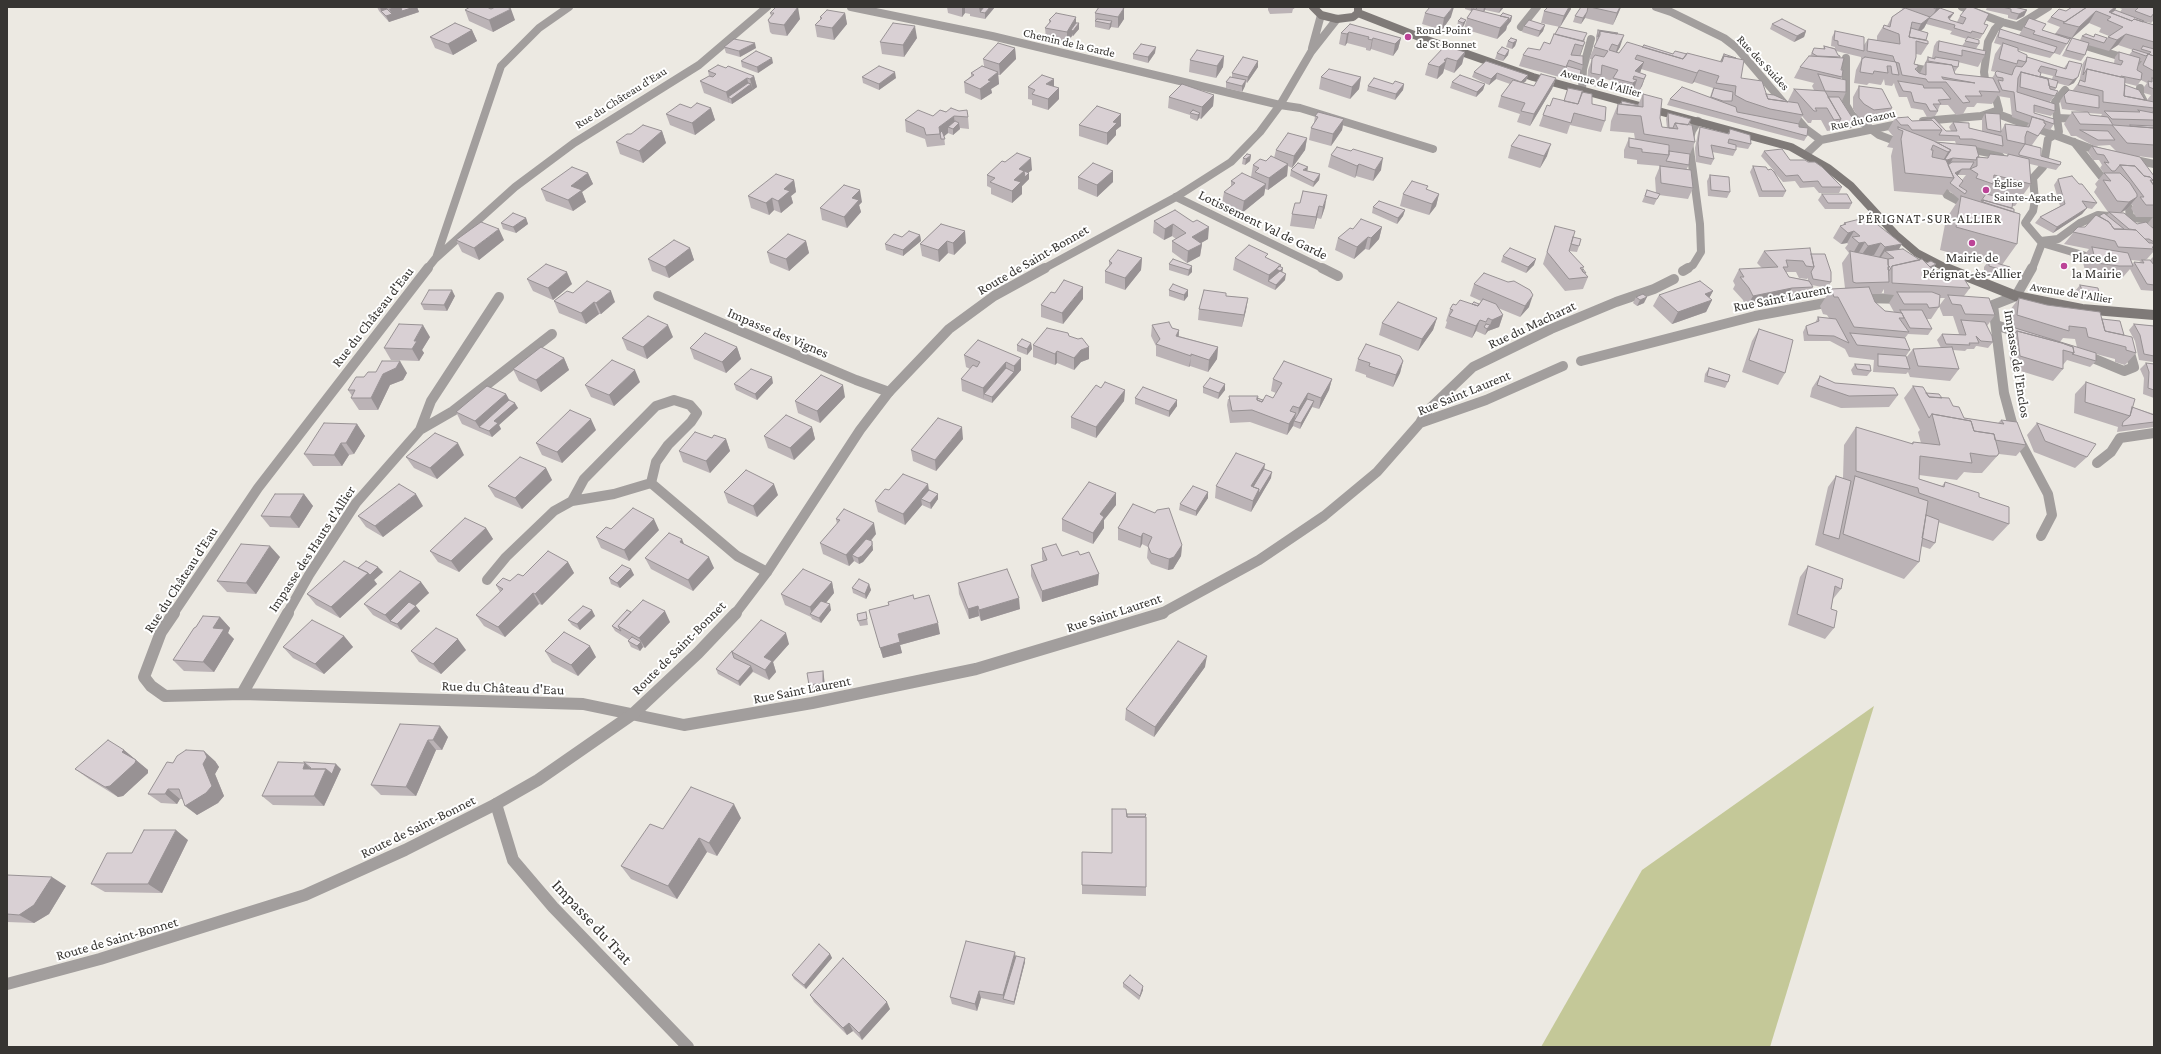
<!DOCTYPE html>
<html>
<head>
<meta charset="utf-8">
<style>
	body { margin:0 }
	#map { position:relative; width:2161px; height:1054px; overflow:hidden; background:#ece9e2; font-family:"Crimson Pro",serif }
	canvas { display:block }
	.frame { position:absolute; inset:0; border:8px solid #373532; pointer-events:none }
</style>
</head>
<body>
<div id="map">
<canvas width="2161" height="1054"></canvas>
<div class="frame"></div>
</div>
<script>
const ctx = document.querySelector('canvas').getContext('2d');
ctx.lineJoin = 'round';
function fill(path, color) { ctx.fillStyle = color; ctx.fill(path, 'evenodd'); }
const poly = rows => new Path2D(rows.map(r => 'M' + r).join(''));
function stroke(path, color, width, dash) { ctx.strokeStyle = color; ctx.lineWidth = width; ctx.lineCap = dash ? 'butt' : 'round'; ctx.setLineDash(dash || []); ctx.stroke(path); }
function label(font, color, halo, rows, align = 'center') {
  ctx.font = font + ' "Crimson Pro",serif'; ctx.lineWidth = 4; ctx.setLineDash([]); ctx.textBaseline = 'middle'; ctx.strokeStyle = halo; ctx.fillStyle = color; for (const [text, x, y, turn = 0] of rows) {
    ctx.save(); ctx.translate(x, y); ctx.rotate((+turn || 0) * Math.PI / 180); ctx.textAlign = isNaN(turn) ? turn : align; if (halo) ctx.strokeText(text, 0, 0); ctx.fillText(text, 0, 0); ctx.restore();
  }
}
fill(poly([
	[1874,706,1770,1047,1541,1047,1642,870]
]), '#c4c898');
stroke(poly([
	[1846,58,1846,105,1852,115,1879,135,1903,144],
	[2140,88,2140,94,2154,121],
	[2057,118,2055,102,2065,90],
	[1965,148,1999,155,2008,164],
	[2042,243,2096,259]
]), '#a29e9d', 8);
stroke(poly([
	[1996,325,2022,334],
	[2083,354,2124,371,2134,367,2128,346]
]), '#a29e9d', 10);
stroke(poly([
	[2074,142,2101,176,2111,183],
	[1939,181,1947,195,1970,207],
	[2123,197,2129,208,2130,218]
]), '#a29e9d', 8);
stroke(poly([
	[851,7,992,36,1280,105,1300,108,1433,149],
	[1656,7,1671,12,1724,38,1737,48,1806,129,1821,140],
	[1962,7,2002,22,2036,31],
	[2019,25,2048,7],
	[1521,27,1537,7],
	[2076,43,2154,67],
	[1915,68,1935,72],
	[1582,90,1583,69,1591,39],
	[1995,113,2103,153],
	[1923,121,1981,116,1999,110,1995,95,1985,79,1984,72,1988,42,1995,29,2002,22],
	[1806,154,1821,140,1903,123],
	[2131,159,2154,164],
	[2044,164,2048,139,2059,132,2057,118,2080,119],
	[1176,197,1324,269],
	[2041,241,2058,239,2080,223,2098,215,2154,220],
	[436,258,501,66,539,28,569,7],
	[427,269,435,259,515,187,574,143,699,65,767,7],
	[1686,269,1693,265,1701,252,1700,224,1689,142,1692,131,1698,121],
	[2032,269,2042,243,2025,223,2033,211,2035,200,2033,178,2043,167]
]), '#a29e9d', 8);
stroke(poly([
	[1322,268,1338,276],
	[2032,268,2016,296,1993,305,2004,393,2014,430,2048,494,2052,515,2041,536],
	[1683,271,1688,268],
	[658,296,856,380,889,392],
	[1862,298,1906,299],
	[1581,361,1755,316,1836,301],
	[1420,423,1426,412,1473,367,1551,329,1616,302,1654,289,1674,279],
	[420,430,453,411,552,334],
	[2097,463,2111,452,2120,438,2154,433],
	[572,501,614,494,651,483],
	[487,580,506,557,554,511,572,501,584,479,656,406,674,400,690,405,697,413,691,422,668,445,656,462,651,483,737,556,767,572],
	[173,614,258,488,428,268],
	[287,614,309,575,356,503,420,430,431,401,499,297],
	[1160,614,1259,560,1324,516,1377,472,1420,423,1486,400,1563,366]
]), '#a29e9d', 10);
stroke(poly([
	[174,613,161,632,144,677,151,686,165,696,242,694,583,704,684,725,812,703,976,669,1163,613],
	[242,694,288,613],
	[496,804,513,860,553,907,688,1047]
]), '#a29e9d', 12);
stroke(poly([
	[1312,48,1321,15],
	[1043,269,1176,197,1231,162,1260,132,1280,105,1311,52,1337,19]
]), '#a29e9d', 8);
stroke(poly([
	[735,614,767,572,860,430,889,392,949,329,994,296,1045,268]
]), '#a29e9d', 10);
stroke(poly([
	[7,984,100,959,305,895,405,850,496,804,538,780,633,714,698,653,736,613]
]), '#a29e9d', 12);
stroke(poly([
	[1313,7,1321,15,1337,19,1353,17,1358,13,1358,7],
	[1358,13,1427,40,1533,77,1791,147,1828,168,1851,186,1896,235,1917,253,1948,269]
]), '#7f7a78', 8);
stroke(poly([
	[1946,268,2016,296,2082,309,2154,315]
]), '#7f7a78', 10);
fill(poly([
	[377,7,417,7,419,12,389,22,379,11],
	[947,7,995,7,985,19,970,16,970,14,965,13,962,17,948,13],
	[1099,7,1124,19,1118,28,1111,27,1109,30,1095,27,1095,13],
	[1268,7,1295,7,1294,9,1293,9,1292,13,1270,14,1268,10],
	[1465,7,1504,7,1499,13,1485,10,1484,12,1500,16,1512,16,1511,21,1507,26,1506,30,1497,39,1464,29,1467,18,1471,12,1471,11,1465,9],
	[1581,7,1621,7,1618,14,1613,25,1585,18,1581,24,1573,22,1575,16],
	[1899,7,1940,7,1940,8,1954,13,1950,19,1950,20,1957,22,1960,16,1984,24,1983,34,1980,39,1968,37,1979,44,1976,49,1985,55,1978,67,1958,62,1958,67,1954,73,1955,74,1992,78,1996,72,1991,71,1995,54,2001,45,1994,43,1997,35,2000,29,2019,35,2029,18,2042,30,2055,34,2060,27,2047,22,2051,17,2066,11,2072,7,2117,7,2114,10,2120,12,2122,9,2117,7,2154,7,2154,20,2151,23,2147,22,2147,23,2154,25,2154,112,2153,111,2152,112,2154,113,2154,158,2137,156,2154,183,2154,217,2136,217,2131,208,2133,206,2131,204,2127,209,2121,213,2137,224,2152,227,2148,223,2153,217,2154,217,2154,251,2147,259,2145,260,2150,260,2154,256,2154,291,2141,290,2130,269,2123,277,2109,277,2086,275,2082,258,2089,249,2064,244,2078,227,2085,227,2099,216,2107,215,2109,213,2108,212,2094,192,2097,187,2095,184,2104,173,2100,168,2102,165,2099,160,2093,160,2088,152,2092,146,2116,151,2110,145,2094,146,2076,136,2071,136,2064,124,2072,112,2085,112,2062,109,2060,101,2064,95,2073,90,2079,82,2083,63,2087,57,2114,63,2115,57,2119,52,2129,55,2133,50,2118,45,2109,51,2088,45,2085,55,2081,61,2062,56,2072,38,2080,40,2082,36,2093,37,2095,34,2107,38,2109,36,2099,32,2101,28,2089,23,2071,39,2070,39,2060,55,2054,53,2050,58,2018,50,2018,51,2027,57,2064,68,2069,61,2074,83,2068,86,2057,83,2056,88,2055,90,2058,91,2050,102,2055,111,2051,116,2034,112,2034,113,2054,124,2050,130,2044,128,2032,145,2041,156,2060,165,2056,170,2030,164,2031,184,2015,206,2012,206,2012,208,2014,212,2017,244,2002,265,2009,272,2005,278,1984,272,1984,267,1987,263,1940,250,1946,219,1959,199,1947,189,1943,195,1894,191,1891,156,1893,148,1887,147,1893,136,1888,130,1895,118,1912,121,1946,131,1951,131,1949,127,1953,122,1969,128,1982,131,1982,119,1985,113,2001,131,2005,124,2026,127,2029,123,2012,117,2010,98,1998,96,1998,95,1992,104,1977,103,1974,107,1967,107,1963,114,1956,115,1948,105,1940,105,1938,110,1938,111,1935,116,1927,117,1923,110,1911,108,1907,97,1899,97,1895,87,1894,83,1892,86,1885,85,1884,79,1881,85,1869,83,1867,85,1854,83,1856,70,1861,60,1861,57,1836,51,1841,70,1842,77,1841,79,1846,92,1842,101,1855,122,1851,128,1827,131,1821,120,1812,120,1811,123,1808,123,1802,116,1798,124,1799,127,1807,136,1804,141,1667,105,1670,99,1710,97,1713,88,1694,82,1692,84,1641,69,1640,73,1646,75,1642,86,1639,91,1634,89,1633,92,1629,95,1609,90,1612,81,1600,77,1597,87,1587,84,1588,70,1592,59,1589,59,1596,43,1596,36,1598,30,1618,34,1620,47,1617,52,1619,53,1642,47,1673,54,1687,54,1721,62,1724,54,1741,78,1766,94,1789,102,1788,101,1794,89,1814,90,1812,86,1814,83,1794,78,1800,67,1810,56,1814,48,1823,49,1824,46,1835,48,1835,47,1831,46,1832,37,1835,31,1864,45,1868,39,1878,40,1877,40,1877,36,1884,25,1887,26,1892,17,1903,9],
	[1926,24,1952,31,1950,34,1967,39,1962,46,1937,41,1934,46,1932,58,1928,57,1920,73,1916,71,1918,67,1914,64,1916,54,1921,55,1928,44,1921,31,1924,28],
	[2140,61,2142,61,2139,65,2137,70],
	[2041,73,2053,76,2052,79,2040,76],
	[2141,80,2147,83,2144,87,2144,93,2151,95,2147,100,2145,100,2125,85,2125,83,2137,86],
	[2088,113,2102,114,2101,116,2090,115],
	[1935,141,1955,141,1956,144,1936,142,1935,142],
	[1976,147,2015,156,2008,154,2007,156,1990,154,1987,158,1979,157],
	[1957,175,1966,175,1962,180],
	[2131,260,2141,261,2139,262,2134,262,2133,264],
	[1987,7,2014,7,2027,10,2024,16,2016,20,2008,18,2008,15,1986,10],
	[491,9,515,20,493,32,469,21,465,10],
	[1571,9,1560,27,1541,23,1544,11],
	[770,13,800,19,787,36,772,34,770,32,768,20,771,16],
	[845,13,847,24,834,40,817,37,815,25,820,20,820,17],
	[1425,13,1451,17,1442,30,1422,24],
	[1049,20,1079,23,1079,29,1073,36,1072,36,1067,44,1046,39,1045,28,1049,23],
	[1466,20,1464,25,1462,28,1457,27,1458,21],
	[1350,24,1401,38,1398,49,1393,56,1371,49,1370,51,1366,50,1366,48,1347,43,1345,46,1339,44,1341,33],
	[1772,24,1806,31,1804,37,1794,42,1770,29],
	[1545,25,1543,31,1538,37,1522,32,1524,26],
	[472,30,477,41,453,55,435,48,430,37],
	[1555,34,1585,39,1584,42,1585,42,1580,55,1583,65,1578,82,1519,66,1523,55,1540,50,1550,44],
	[917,38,904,57,882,54,880,42],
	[1517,40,1515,46,1512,49,1506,47,1508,41],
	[724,47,756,48,740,57,726,53],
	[1015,48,1016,59,1000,75,998,75,999,84,991,89,992,93,981,100,965,93,964,82,971,76,971,73,984,66,983,59],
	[1509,50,1508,55,1503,61,1495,59,1497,53],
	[1465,52,1462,64,1454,73,1444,69,1443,73,1437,79,1425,75,1428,64],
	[1155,53,1148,63,1133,59,1133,54],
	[1224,56,1223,67,1216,78,1189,72,1190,60],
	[741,61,773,63,758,73,742,67],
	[1258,61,1258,67,1247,83,1246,82,1245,86,1242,92,1226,88,1226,82,1232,77,1232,73],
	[726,68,754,76,757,87,732,104,704,93,700,81,709,76,708,71],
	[1474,72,1528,75,1526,81,1523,83,1534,86,1556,78,1552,89,1530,126,1517,122,1520,114,1498,107,1501,96,1510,84,1496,79,1489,85,1472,77],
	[862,77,896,78,879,90,863,83],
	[1321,77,1361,77,1359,89,1350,99,1319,89],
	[1452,82,1485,84,1483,90,1476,97,1450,88],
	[1393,84,1404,84,1403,90,1395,100,1367,91,1368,86],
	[1859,86,1892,108,1886,120,1867,122,1858,116,1853,109,1853,97],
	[1028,87,1054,87,1059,99,1048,110,1032,105,1032,100,1028,99],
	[1643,94,1660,118,1662,127,1667,128,1666,119,1668,113,1691,119,1689,125,1695,142,1690,154,1689,165,1686,170,1693,188,1688,199,1659,195,1654,205,1642,202,1647,190,1656,193,1655,178,1660,166,1637,164,1637,160,1624,158,1624,150,1629,138,1635,139,1634,133,1610,131,1611,121,1618,104,1620,104,1622,101,1638,105],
	[1214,95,1213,106,1201,119,1199,118,1197,121,1190,118,1190,115,1168,108,1169,97],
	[1578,104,1592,104,1605,121,1601,132,1570,125,1567,134,1539,126,1543,115,1550,106],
	[691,108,711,108,715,120,695,135,670,125,666,114],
	[940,110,968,117,969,129,960,128,960,129,953,135,948,133,944,136,945,145,927,147,925,139,906,132,905,120,933,116],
	[1315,116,1344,119,1342,130,1331,146,1309,140,1311,128,1314,123],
	[1079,125,1121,126,1116,130,1116,135,1107,145,1079,136],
	[1700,127,1728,134,1730,129,1751,144,1748,149,1736,147,1736,150,1733,156,1712,152,1714,159,1711,165,1696,162,1695,148,1698,133],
	[662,131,666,143,643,163,620,154,616,142,631,134],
	[1307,138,1305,150,1292,168,1288,166,1287,176,1268,190,1265,189,1264,195,1242,213,1222,203,1224,192,1231,186,1231,181,1251,177,1253,165,1266,161,1274,158,1276,150],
	[1511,146,1547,156,1540,168,1508,158],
	[1764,151,1790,160,1842,187,1839,193,1819,193,1814,187,1800,188,1795,181,1783,182,1775,173,1786,191,1783,197,1759,197,1750,172,1753,166,1774,171,1761,156],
	[1251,155,1250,161,1245,165,1242,164,1243,158],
	[1331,155,1381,170,1373,181,1356,176,1355,178,1328,167],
	[1032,170,1028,173,1029,179,1022,186,1022,194,1012,203,991,194,991,188,987,186,987,175],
	[1291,170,1307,171,1320,174,1319,180,1313,187,1290,176],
	[1113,171,1113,182,1097,197,1078,189,1078,177],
	[588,173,593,184,582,192,586,202,573,211,546,201,541,189],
	[1710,175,1730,192,1727,198,1708,196,1707,181],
	[2058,179,2097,203,2092,209,2087,208,2082,214,2053,233,2035,223,2040,217,2060,206,2054,185],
	[794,180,796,192,791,196,793,203,781,213,774,210,769,215,751,208,748,196],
	[1427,190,1439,194,1436,206,1429,215,1400,206,1403,194],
	[1822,194,1852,203,1849,209,1825,209,1818,200],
	[862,202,859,205,861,212,847,228,822,220,820,208],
	[1300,203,1325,207,1321,219,1317,218,1314,229,1290,226,1292,214],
	[1373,207,1405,210,1403,216,1397,224,1372,213],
	[1175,210,1208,239,1201,243,1202,244,1200,256,1187,263,1172,252,1172,241,1176,239,1172,236,1164,240,1153,233,1154,221],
	[526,218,528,224,516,233,503,229,501,223],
	[1844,223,1899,249,1926,263,1936,264,1932,269,1933,270,1970,288,1964,296,1995,315,1987,326,1993,342,1988,348,1977,346,1976,346,1974,349,1967,349,1965,351,1953,350,1959,369,1950,381,1910,377,1908,372,1906,374,1873,372,1874,360,1849,357,1845,349,1830,341,1804,341,1803,332,1806,326,1815,323,1818,317,1829,318,1827,315,1823,314,1820,306,1831,289,1845,288,1842,263,1849,253,1845,248,1848,244,1847,243,1841,244,1833,238,1840,226,1843,225],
	[1884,289,1884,294,1894,295,1889,303,1894,312,1885,311,1875,302,1872,294,1881,294],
	[1940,298,1945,298,1939,306,1943,316,1953,316,1959,334,1942,334,1937,340,1941,348,1913,349,1906,358,1906,356,1910,350,1905,338,1908,334,1928,335,1932,329,1927,319,1931,319,1939,307],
	[941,224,966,243,954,255,948,253,939,262,922,256,920,244],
	[1555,226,1573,237,1579,246,1577,252,1569,251,1583,269,1585,274,1588,277,1583,289,1565,291,1543,264],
	[1382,227,1379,239,1369,250,1365,249,1354,259,1335,250,1338,238,1353,229],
	[920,235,921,241,903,256,886,250,885,244],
	[456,240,504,240,479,260,462,252],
	[806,241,809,253,789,271,770,263,767,252],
	[690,248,694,260,669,278,652,271,648,259],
	[1764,251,1811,254,1831,282,1827,288,1812,285,1813,287,1806,299,1785,300,1746,308,1743,300,1733,289,1735,285,1733,281,1739,269,1762,268,1757,263],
	[1786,272,1796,272,1799,278,1807,279,1808,278,1808,280,1789,277],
	[1503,256,1534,265,1526,273,1501,262],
	[1142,258,1141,270,1125,290,1105,283,1105,271,1109,266,1109,261],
	[1235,258,1268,258,1283,268,1282,272,1285,280,1275,290,1233,270],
	[1173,259,1192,272,1188,276,1169,270,1169,264],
	[527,279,572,284,553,300,533,291],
	[1474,284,1529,307,1520,317,1498,308,1503,315,1499,327,1488,331,1485,335,1476,331,1472,338,1445,328,1447,322,1446,321,1450,309,1456,305,1479,304,1481,301,1470,296],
	[2080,285,2099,293,2094,299,2077,295,2075,291],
	[1169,290,1188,290,1188,296,1184,301,1169,296],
	[1713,291,1709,298,1712,300,1706,312,1672,324,1653,306,1659,295],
	[573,293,615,302,601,314,599,314,586,324,559,313,554,301],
	[455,296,447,311,424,310,421,304],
	[1226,296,1248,298,1246,310,1242,327,1198,320,1199,309],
	[1636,297,1644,303,1637,306,1633,303],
	[2019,298,2102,319,2124,335,2136,353,2125,365,2115,362,2115,359,2096,354,2096,361,2090,367,2067,360,2063,365,2063,369,2053,381,2011,368,2007,333,2011,328,2008,327,2010,310],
	[2063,338,2075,339,2077,347,2060,342],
	[1083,299,1063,324,1041,317,1041,305],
	[1437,318,1433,330,1418,351,1379,335,1382,323],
	[2134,324,2154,326,2154,364,2153,362,2139,360,2135,341,2129,330],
	[1152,325,1172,328,1179,330,1179,336,1218,347,1217,359,1208,372,1190,366,1189,367,1156,356,1156,346,1151,336],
	[1759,329,1785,373,1778,385,1742,372,1752,341],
	[1069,336,1089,359,1081,362,1074,370,1057,363,1055,365,1033,357,1033,345],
	[430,337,422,350,424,353,419,361,391,360,384,348],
	[673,337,647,359,627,350,622,338],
	[978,340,1021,370,992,403,962,391,961,379,970,369,966,367,964,355],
	[1031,343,1032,349,1027,355,1017,351,1017,345],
	[737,347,741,359,726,373,694,359,690,348],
	[564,358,569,370,541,392,519,381,513,369],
	[1358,359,1403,361,1400,373,1393,387,1366,377,1366,375,1355,371],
	[2146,363,2154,364,2154,398,2143,394,2144,378,2140,369],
	[1855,364,1871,371,1867,376,1853,375,1851,370],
	[1709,368,1728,382,1725,388,1704,382,1705,374],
	[407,373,403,380,390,385,378,410,359,410,351,398,352,396,348,390,364,377],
	[1820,376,1835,383,1898,395,1889,407,1841,408,1810,397,1812,388],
	[1273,379,1332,379,1329,390,1319,409,1312,407,1300,429,1293,426,1287,435,1250,422,1230,423,1227,405,1228,399,1229,399,1229,396,1257,398,1263,400,1273,398,1276,393,1271,391],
	[640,382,614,406,591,397,585,385],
	[2086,382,2132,407,2154,414,2154,427,2117,432,2118,427,2074,413,2075,394],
	[773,383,757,400,736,390,734,384],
	[1225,384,1225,390,1218,399,1203,393,1203,387],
	[1913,386,1926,393,1942,398,1953,406,1964,418,1998,423,2001,420,2026,445,2016,456,1999,454,1982,473,1974,473,1964,472,1957,480,1919,475,1919,479,1942,486,1945,482,1979,497,2009,524,1993,541,1938,522,1935,543,1930,549,1921,546,1919,562,1904,579,1815,545,1828,487,1836,476,1843,478,1844,445,1856,427,1911,444,1913,442,1921,443,1918,432,1920,430,1904,398],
	[1101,388,1125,390,1124,401,1096,438,1071,428,1071,417],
	[506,394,509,400,518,408,499,425,501,429,492,437,462,424,456,412],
	[845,397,820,423,798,413,795,401],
	[1135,398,1177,406,1169,417,1135,404],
	[2037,423,2087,457,2075,468,2034,452,2027,435],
	[357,424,365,436,354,454,349,455,342,466,313,466,304,454],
	[812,427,815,439,794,460,768,448,764,436],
	[596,430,562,463,542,455,536,443],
	[712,438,726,439,730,451,710,473,683,462,679,451],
	[963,439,936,471,913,461,911,450],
	[464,455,437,479,414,468,406,457],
	[1265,464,1264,469,1271,478,1251,512,1215,498,1216,486],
	[546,468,552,480,522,509,495,497,488,486],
	[889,490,929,490,938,494,938,499,931,509,922,505,905,525,878,512,875,501],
	[724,492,778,495,757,517,728,503],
	[1208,492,1208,498,1196,516,1179,510,1180,504],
	[1116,493,1116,505,1104,520,1104,528,1093,544,1062,531,1062,519],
	[304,494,313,506,299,528,270,527,261,516],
	[1133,504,1182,545,1181,556,1173,569,1168,570,1151,564,1147,558,1148,547,1142,544,1140,548,1118,540,1118,528],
	[423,506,383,537,366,527,358,516],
	[836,519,876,534,871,541,872,541,873,550,863,562,859,564,854,561,849,566,823,554,820,543,837,524],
	[486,528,493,539,459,572,438,562,430,551],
	[659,530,629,561,601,548,596,537],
	[685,545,714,568,693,591,651,569,645,558],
	[1042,548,1062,556,1080,555,1098,585,1042,602,1031,576,1031,565,1043,561,1042,559],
	[280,557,256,594,227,592,217,581],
	[568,562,574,573,542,605,539,604,505,637,484,626,476,615,500,592,496,585,510,581,523,576],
	[1808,566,1841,589,1833,599,1831,609,1834,628,1825,639,1788,625,1800,577],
	[358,568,383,572,374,580,377,584,340,618,316,605,307,594],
	[631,569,634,575,620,588,611,584,609,578],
	[421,582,429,593,415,605,420,611,401,630,373,615,364,604],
	[832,582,834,593,826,603,831,610,821,623,812,619,811,617,785,605,781,594],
	[958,583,1020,609,981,621,979,616,969,619,959,594],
	[869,584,871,590,866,599,853,593,852,588],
	[914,599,940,634,900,645,902,653,883,658,869,610],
	[592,610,595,616,580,630,572,625,568,620],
	[631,612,670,622,645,648,643,647,640,651,631,647,628,641,629,640,615,631,612,626],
	[220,617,230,628,228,633,234,639,214,672,184,671,173,660,196,627],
	[867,618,868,625,860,626,858,621],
	[344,636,353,647,324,674,293,658,283,647],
	[789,644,773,662,776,672,769,680,753,672,740,686,718,674,716,669,732,651],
	[466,650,441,674,419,662,411,651],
	[545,651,596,657,578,676,552,662],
	[1205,667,1154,737,1125,720,1126,709],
	[823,671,824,677,825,689,811,690,809,685],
	[400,724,448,737,442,750,436,750,416,796,381,795,371,785],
	[124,750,148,770,148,773,123,796,118,797,89,779,75,769],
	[215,761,219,767,215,774,224,796,218,803,197,815,182,799,180,799,177,804,161,803,148,794],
	[341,769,324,806,273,805,262,796],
	[1112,809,1127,814,1146,887,1146,896,1082,894,1082,852,1112,853],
	[741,818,717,856,707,852,677,899,631,879,621,866,663,829],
	[188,840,162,893,105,892,91,884,132,853],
	[7,875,66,886,49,914,34,923,7,922],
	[830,954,832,958,806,989,794,979,792,975],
	[1016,956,1025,962,1014,1005,1004,1003,981,998,977,1011,952,1004,950,997],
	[1123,983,1143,990,1139,1000,1123,987],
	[810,995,890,1009,862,1040,853,1031,847,1035,814,1002]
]), '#bbb3b6');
fill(poly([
	[380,7,386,7,390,15,392,14,389,9,394,7,417,7,419,12,389,22,386,16,381,11],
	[798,7,800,19,787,36,784,25],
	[962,7,965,7,965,13,962,17],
	[979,7,984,7,980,12],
	[990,7,995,7,985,19,985,13],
	[1453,7,1454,7,1451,17,1442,30,1444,18],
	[1484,7,1486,7,1485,10,1483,14],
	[1501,7,1504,7,1499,13],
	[1569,7,1571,7,1571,9,1560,27,1564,16],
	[1620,7,1621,7,1618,14,1613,25,1617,13],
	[1938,7,1940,7,1936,14,1931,19,1936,9],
	[2115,7,2117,7,2111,16,2109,12],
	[1124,8,1124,19,1118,28,1118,17],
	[511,9,515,20,493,32,489,20],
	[2027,10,2024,16,2016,20,2019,14],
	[2096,11,2089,23,2071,39,2079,27],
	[1587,12,1585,18,1581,24,1583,18],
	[845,13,847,24,834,40,832,28],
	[1954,13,1950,18,1945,22,1948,17],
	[1512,16,1511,21,1507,26,1506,30,1497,39,1500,28],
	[1076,17,1076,27,1079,23,1079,29,1073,36,1073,34,1067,44,1067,32],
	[1930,17,1924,28,1915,36,1921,24],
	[1466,20,1464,25,1462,28,1463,23],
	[1112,21,1111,27,1109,30,1110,24],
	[1545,25,1543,31,1538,37,1540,31],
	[915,26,917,38,904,57,903,45],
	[472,30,477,41,453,55,448,44],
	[1806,31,1804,37,1794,42,1797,36],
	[1349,32,1347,43,1345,46,1347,34],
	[2126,34,2118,45,2109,51,2117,40],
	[1624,35,1620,47,1614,57,1618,46],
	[1373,38,1371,49,1370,51,1372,40],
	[1401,38,1398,49,1393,56,1395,44],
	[1517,40,1515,46,1512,49,1513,43],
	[1585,42,1581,54,1579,57,1583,46],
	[755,43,756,48,740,57,739,51],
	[1156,47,1155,53,1148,63,1148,57],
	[1015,48,1016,59,1000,75,999,64],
	[1509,50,1508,55,1503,61,1505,56],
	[1465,52,1462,64,1454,73,1457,61],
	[1224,56,1223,67,1216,78,1217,66],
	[772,58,773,63,758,73,757,67],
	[1447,58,1443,73,1437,79,1439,67],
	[1258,61,1258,67,1247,83,1248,77],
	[1644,62,1640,73,1635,71],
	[1699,70,1694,82,1692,84,1697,73],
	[895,72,896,78,879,90,879,84],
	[998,72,999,84,991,89,992,93,981,100,980,89,988,80],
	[1497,73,1496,79,1489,85,1491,79],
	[1528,75,1526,81,1519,87,1521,82],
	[1646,75,1642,86,1639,91,1644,79],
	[754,76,757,87,753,90,750,79],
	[1361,77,1359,89,1350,99,1352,87],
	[2078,77,2074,83,2068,86,2073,80],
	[747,78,749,86,751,84,753,90,732,104,731,99,728,97,729,103,726,92],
	[1556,78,1552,89,1530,126,1534,114],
	[1054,79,1054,90,1046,84],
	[1246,80,1245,86,1242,92,1242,86],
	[1637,80,1633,92,1629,95,1633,83],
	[1404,84,1403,90,1395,100,1396,94],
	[1485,84,1483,90,1476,97,1477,92],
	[1059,88,1059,99,1048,110,1048,99],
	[1214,95,1213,106,1201,119,1202,107],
	[711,108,715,120,695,135,692,123],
	[1200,113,1199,118,1197,121,1198,115],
	[1121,114,1121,126,1116,130,1116,135,1107,145,1107,133,1113,122],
	[954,116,955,127,959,123,960,129,953,135,953,129,948,127,948,133,941,139,939,127],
	[1344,119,1342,130,1331,146,1333,134],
	[1855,122,1851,128,1834,131,1837,125],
	[662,131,666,143,643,163,639,151],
	[1307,138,1305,150,1292,168,1294,156],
	[1551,144,1547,156,1540,168,1544,156],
	[1951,150,1953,158,1950,164,1940,167,1941,164,1948,152],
	[1251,155,1250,161,1245,165,1246,159],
	[1031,158,1032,170,1024,176,1029,173,1029,179,1022,186,1022,194,1012,203,1012,191,1014,180,1019,169],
	[1383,158,1381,170,1373,181,1375,170],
	[1288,164,1287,176,1268,190,1269,178],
	[1359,164,1356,176,1355,178,1357,166],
	[1308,167,1307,173,1302,176,1303,170],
	[1962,169,1958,175,1954,177,1955,173],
	[1113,171,1113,182,1097,197,1097,185],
	[588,173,593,184,582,192,586,202,573,211,568,200,571,186],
	[1320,174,1319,180,1313,187,1314,182],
	[794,180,796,192,791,196,793,203,781,213,778,201,784,189],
	[1266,184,1264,195,1242,213,1244,201],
	[860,190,862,202,859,205,861,212,847,228,844,217,852,198],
	[1439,194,1436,206,1429,215,1432,204],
	[1327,195,1325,207,1321,219,1323,207],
	[2137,197,2127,209,2120,213,2129,202],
	[772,198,774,210,769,215,766,203],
	[1319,206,1317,218,1314,229,1316,217],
	[2087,208,2082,214,2053,233,2057,227],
	[1405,210,1403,216,1397,224,1398,218],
	[526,218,528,224,516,233,513,227],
	[1173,224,1172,236,1164,240,1165,229],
	[1209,227,1208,239,1191,249,1192,237],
	[1382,227,1379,239,1369,250,1371,238],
	[499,229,504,240,479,260,474,248],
	[965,231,966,243,954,255,953,243],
	[1854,231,1847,243,1841,244,1848,233],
	[920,235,921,241,903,256,903,250],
	[1368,237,1365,249,1354,259,1357,247],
	[806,241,809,253,789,271,786,259],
	[947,241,948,253,939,262,938,250],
	[1865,242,1858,254,1852,255,1859,243],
	[1881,243,1874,255,1860,257,1868,246],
	[1202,244,1200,256,1187,263,1188,251],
	[1902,244,1895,256,1885,251,1881,257,1878,259,1885,247],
	[690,248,694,260,669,278,665,267],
	[1142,258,1141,270,1125,290,1125,278],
	[1536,259,1534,265,1526,273,1528,267],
	[1936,264,1931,270,1923,270],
	[1281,265,1280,271,1283,268,1282,274,1268,281,1269,275],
	[1192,266,1192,272,1188,276,1189,270],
	[567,272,572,284,553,300,548,288],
	[1286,274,1285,280,1275,290,1276,285],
	[1083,287,1083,299,1063,324,1062,313],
	[1792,288,1785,300,1746,308,1753,296],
	[452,290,455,296,447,311,444,305],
	[1188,290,1188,296,1184,301,1184,295],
	[611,291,615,302,601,314,596,303],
	[1713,291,1707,302,1712,300,1706,312,1672,324,1678,312,1705,294],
	[1533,295,1529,307,1520,317,1525,306],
	[1647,297,1644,303,1637,306,1640,300],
	[1248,298,1246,310,1242,327,1244,315],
	[594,302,599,314,586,324,581,313],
	[1503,315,1499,327,1488,331,1485,335,1487,329,1490,325,1492,320],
	[1437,318,1433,330,1418,351,1422,339],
	[1480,320,1476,331,1472,338,1476,326],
	[423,325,430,337,422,350,424,353,419,361,412,349,414,341],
	[668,325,673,337,647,359,643,347],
	[1179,330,1178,342,1176,336],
	[1031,343,1032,349,1027,355,1027,349],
	[737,347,741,359,726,373,722,362],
	[1089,347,1089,359,1081,362,1074,370,1074,358,1081,350],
	[1218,347,1217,359,1208,372,1209,360],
	[1057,351,1057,363,1055,365,1055,354],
	[1191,354,1190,366,1189,367,1191,356],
	[564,358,569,370,541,392,536,380],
	[1021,358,1021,370,992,403,992,397,1014,372,1014,366],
	[400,361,407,373,403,380,390,385,378,410,371,398,383,374],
	[1403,361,1400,373,1393,387,1396,375],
	[1006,362,1006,374,984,394,984,400,983,388],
	[635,370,640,382,614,406,609,395],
	[772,377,773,383,757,400,755,394],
	[1332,379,1329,390,1319,409,1321,398],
	[1225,384,1225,390,1218,399,1219,393],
	[843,385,845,397,820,423,817,411],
	[1125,390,1124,401,1096,438,1096,427],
	[1308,393,1306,405,1297,420,1299,408],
	[506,394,512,405,515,403,518,408,499,425,501,429,492,437,489,431,479,427,475,421],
	[1177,400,1177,406,1169,417,1169,411],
	[1314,401,1312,407,1300,429,1301,423],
	[1296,413,1293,426,1287,435,1289,424],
	[591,419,596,430,562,463,557,452],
	[357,424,365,436,354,454,346,443],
	[812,427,815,439,794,460,790,448],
	[962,427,963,439,936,471,935,460],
	[726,439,730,451,710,473,706,461],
	[341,443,349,455,342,466,334,455],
	[458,443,464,455,437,479,430,468],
	[1265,464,1263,475,1252,493,1251,486],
	[546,468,552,480,522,509,515,498],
	[1272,472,1271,478,1251,512,1253,501,1259,489],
	[774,484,778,495,757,517,753,506],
	[928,484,930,496,921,499,922,505,905,525,903,514],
	[1208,492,1208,498,1196,516,1196,511],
	[1116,493,1116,505,1104,520,1104,528,1093,544,1093,533,1100,514],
	[304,494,313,506,299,528,290,517],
	[416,494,423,506,383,537,375,526],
	[938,494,938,499,931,509,930,503],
	[654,519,659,530,629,561,624,550],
	[874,523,876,534,856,557,852,555,854,561,849,566,846,555],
	[486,528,493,539,459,572,451,561],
	[1143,533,1142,544,1140,548,1141,537],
	[682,539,687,551,680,542],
	[872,541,873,550,863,562,859,564,858,558],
	[1182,545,1181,556,1173,569,1168,570,1169,559],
	[270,546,280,557,256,594,246,583],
	[709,557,714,568,693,591,688,580],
	[568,562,574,573,542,605,535,594],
	[378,567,383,572,374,580,377,584,340,618,331,607,368,573],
	[631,569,634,575,620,588,617,583],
	[1099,574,1098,585,1042,602,1042,591],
	[421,582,429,593,396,624,390,621,385,615],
	[832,582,834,593,815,616,812,615,810,607],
	[869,584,871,590,866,599,865,594],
	[533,593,539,604,505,637,498,627],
	[1019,598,1020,609,981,621,979,610],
	[830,604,831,610,821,623,819,618],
	[416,606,420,611,401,630,397,624],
	[978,606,979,616,969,619,968,609],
	[592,610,595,616,580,630,577,624],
	[665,611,670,622,645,648,639,638],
	[220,617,230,628,228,633,234,639,214,672,203,662,213,628],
	[938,623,940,634,900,645,902,653,883,658,880,648,898,634],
	[786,633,789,644,773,662,776,672,769,680,765,670,764,657],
	[344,636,353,647,324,674,315,664],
	[458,639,466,650,441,674,433,664],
	[641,642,643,647,640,651,637,646],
	[590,646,596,657,578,676,571,665],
	[1207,656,1205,667,1154,737,1155,727],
	[751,666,753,671,740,686,738,681],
	[823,671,824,677,825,689,823,683],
	[440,726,448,737,442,750,433,740],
	[428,740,436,750,416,796,406,787],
	[124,750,148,770,148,773,123,796,118,797,105,787,122,752],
	[204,751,215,761,219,767,215,774,224,796,218,803,197,815,185,806,203,764],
	[305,763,316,773,303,769],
	[336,764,341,769,324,806,314,796,326,769],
	[168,789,180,799,177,804,165,794],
	[734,804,741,818,717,856,709,843],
	[176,830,188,840,162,893,148,884],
	[699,838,707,852,677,899,668,886],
	[52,877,66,886,49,914,34,923,19,915],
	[1015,952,1016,960,1003,999,1003,995],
	[830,954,832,958,806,989,804,985],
	[1025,958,1025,962,1014,1005,1014,1002],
	[1143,986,1143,990,1139,1000,1140,996],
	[979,991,981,998,977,1011,975,1004],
	[887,1002,890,1009,862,1040,859,1033],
	[849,1023,853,1031,847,1035,843,1028]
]), '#989294');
const building = poly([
	[405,7,414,7,402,11,401,8,405,7],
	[470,7,487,7,491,9,495,7,507,7,511,9,489,20,465,10,470,7],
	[776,7,798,7,784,25,770,23,768,20,774,13,770,13,776,7],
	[984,7,990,7,985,13,980,12,984,7],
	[1099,7,1119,7,1124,8,1118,17,1095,13,1099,7],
	[1430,7,1453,7,1444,18,1425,13,1430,7],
	[1473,7,1474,7,1477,8,1476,9,1473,9,1472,10,1471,10,1473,7],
	[1548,7,1569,7,1564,16,1544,11,1548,7],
	[1581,7,1588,7,1587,12,1583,18,1575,16,1581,7],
	[1590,7,1620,7,1617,13,1590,7],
	[1932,7,1938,7,1936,9,1932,7],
	[1967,7,1972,7,1989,14,1984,24,1988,25,1983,34,1972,31,1971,33,1954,28,1955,25,1929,18,1940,8,1954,13,1948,17,1950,20,1963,24,1966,18,1960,16,1967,7],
	[2002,7,2014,7,2027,10,2019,14,2011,12,2011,9,2002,7],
	[2072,7,2087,7,2065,22,2051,17,2059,9,2066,11,2072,7],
	[2087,7,2115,7,2109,12,2132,21,2134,19,2154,25,2154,42,2126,34,2117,40,2108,37,2123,27,2107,20,2111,17,2096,11,2079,27,2063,23,2087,7],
	[2139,7,2154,7,2154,13,2151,17,2135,11,2139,7],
	[1905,8,1930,17,1921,24,1912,22,1909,37,1928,41,1928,44,1916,41,1916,57,1914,64,1918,65,1918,67,1915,69,1919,73,1926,75,1926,62,1952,65,1955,74,1993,78,2000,92,1979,91,1982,96,1965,96,1970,102,1963,103,1946,82,1928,82,1926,79,1902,75,1899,63,1895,62,1893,56,1867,51,1868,39,1900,44,1899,34,1883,28,1884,25,1890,27,1892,17,1905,8],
	[1942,77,1975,83,1943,79,1942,77],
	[387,9,392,14,386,16,381,11,387,9],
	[1473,9,1509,18,1500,28,1467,18,1473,9],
	[827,10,845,13,832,28,815,25,822,18,820,17,827,10],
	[2115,10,2144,21,2143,22,2134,19,2132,21,2111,13,2115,10],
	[1056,13,1076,17,1067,32,1045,28,1051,21,1049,20,1056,13],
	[1503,13,1512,16,1508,21,1509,18,1500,16,1503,13],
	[1461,18,1466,20,1463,23,1458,21,1461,18],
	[2029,18,2046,24,2042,30,2070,39,2067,44,2033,34,2035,31,2024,27,2029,18],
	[1097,19,1112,21,1110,24,1095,21,1097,19],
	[1782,19,1806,31,1797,36,1772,24,1782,19],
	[1529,20,1545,25,1540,31,1524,26,1529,20],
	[455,23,472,30,448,44,430,37,455,23],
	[893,23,915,26,903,45,880,42,893,23],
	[1076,23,1079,23,1073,31,1071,30,1076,23],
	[1350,24,1401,38,1395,44,1373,38,1372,40,1368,39,1369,37,1349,32,1347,34,1341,33,1350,24],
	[1559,27,1587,33,1583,41,1555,34,1559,27],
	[1911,28,1928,33,1926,40,1909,37,1911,28],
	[2000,29,2057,47,2054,53,1998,37,2000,29],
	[1598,30,1618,33,1617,34,1600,31,1598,37,1598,30],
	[1600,31,1624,35,1618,46,1612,44,1609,50,1619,53,1627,42,1683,59,1687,53,1722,62,1724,56,1744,60,1741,78,1762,81,1768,99,1798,103,1803,115,1770,109,1746,101,1735,95,1736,86,1716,83,1719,76,1699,70,1697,73,1637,55,1635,59,1644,62,1635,71,1646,75,1644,79,1634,76,1633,79,1637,80,1633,83,1613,78,1618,70,1602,65,1601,75,1591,73,1592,59,1595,55,1604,57,1608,51,1594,47,1600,35,1600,31],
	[1835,31,1864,37,1864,51,1838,45,1838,41,1834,40,1835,31],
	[1554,34,1585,42,1583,46,1575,44,1571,55,1583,56,1583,65,1569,60,1566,67,1523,55,1528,48,1540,50,1544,42,1550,44,1554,34],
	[2056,34,2057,34,2071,38,2070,39,2056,34],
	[2086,34,2094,37,2095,34,2107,38,2104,43,2082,36,2086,34],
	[1968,37,1979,40,1979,44,1965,41,1968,37],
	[1511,38,1517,40,1513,43,1508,41,1511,38],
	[2072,38,2089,43,2085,55,2066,50,2072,38],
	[734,39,755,43,739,51,724,47,734,39],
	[1939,41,1986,51,1985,55,1962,50,1962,56,1938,51,1939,41],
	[998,43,1015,48,999,64,983,59,998,43],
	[2003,43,2018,48,2018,51,2027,55,2026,62,2018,60,2017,64,1999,59,2003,43],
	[1141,44,1156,47,1148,57,1133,54,1141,44],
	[1644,45,1673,54,1675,51,1687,54,1683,59,1642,47,1644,45],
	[1445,46,1465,52,1457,61,1447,58,1444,60,1446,61,1439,67,1428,64,1445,46],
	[1824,46,1835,49,1838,55,1840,56,1840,57,1817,56,1812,53,1814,48,1825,49,1824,46],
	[2143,46,2154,49,2154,56,2148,54,2146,56,2132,51,2133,49,2149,54,2151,52,2141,49,2143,46],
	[1502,47,1509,50,1505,56,1497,53,1502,47],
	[1197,50,1224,56,1217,66,1190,60,1197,50],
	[756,51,772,58,757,67,741,61,756,51],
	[2119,52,2140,58,2137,70,2142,73,2141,80,2121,76,2121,77,2087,69,2083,75,2087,57,2121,65,2123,61,2119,60,2119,52],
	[1724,54,1736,58,1724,56,1721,61,1724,54],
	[2148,54,2154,56,2154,71,2143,65,2148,54],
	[1809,56,1844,58,1841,70,1843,70,1842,77,1800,67,1809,56],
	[1243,57,1258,61,1248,77,1232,73,1243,57],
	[1865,57,1896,62,1899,75,1892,74,1891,66,1887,66,1888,73,1874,71,1873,74,1860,72,1862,59,1865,57],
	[1928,57,1935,59,1935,57,1959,61,1958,67,1952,66,1952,65,1928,61,1928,57],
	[2027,57,2066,69,2069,61,2082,64,2078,77,2073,80,2055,76,2057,70,2041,66,2038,71,2041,73,2040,76,2058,81,2056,88,2049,86,2048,79,2021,72,2018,78,2017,92,2055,104,2055,111,2034,105,2034,113,2054,119,2054,124,2016,111,2014,92,2002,90,1998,80,2003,81,2003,78,1997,77,1995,73,1997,71,2012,75,2014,69,2016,66,2022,67,2026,62,2027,57],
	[1486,61,1528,75,1521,82,1497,73,1491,79,1474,72,1486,61],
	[718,65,726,68,728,66,754,76,750,79,747,78,726,92,700,81,709,76,713,77,716,74,708,71,718,65],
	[879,66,895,72,879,84,862,77,879,66],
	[982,66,998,72,988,80,991,81,980,89,964,82,974,75,971,73,982,66],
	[1567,66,1581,70,1580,76,1564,72,1567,66],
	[1329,69,1361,77,1352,87,1321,77,1329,69],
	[2087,69,2125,78,2124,96,2154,102,2154,108,2103,102,2103,91,2078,85,2080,80,2085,82,2087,69],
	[2021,72,2048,79,2050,89,2058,91,2055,96,2020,87,2021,72],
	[1541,74,1556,78,1534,114,1521,111,1525,103,1501,96,1513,80,1534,86,1541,74],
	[1818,74,1846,80,1846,92,1825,91,1818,74],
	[1042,75,1054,79,1046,84,1059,88,1048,99,1032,94,1035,90,1028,87,1042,75],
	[1460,75,1485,84,1477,92,1452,82,1460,75],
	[1230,77,1246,80,1242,86,1226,82,1230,77],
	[1374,78,1393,84,1395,81,1404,84,1396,94,1368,86,1374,78],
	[2152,78,2154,79,2154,89,2149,87,2148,81,2152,82,2152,78],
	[1898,81,1923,85,1924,88,1942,88,1951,99,1938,100,1941,104,1933,104,1938,111,1930,111,1926,104,1914,102,1911,92,1903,91,1898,81],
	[748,83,751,84,731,99,728,97,748,83],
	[1182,84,1214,95,1202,107,1169,97,1182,84],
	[2125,85,2139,90,2145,100,2124,96,2125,85],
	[1859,86,1882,89,1892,108,1874,110,1864,104,1859,98,1859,86],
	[1682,87,1736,107,1737,112,1799,124,1799,127,1808,128,1807,136,1670,99,1682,87],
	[1568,88,1583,91,1578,104,1564,101,1568,88],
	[1714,88,1733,92,1732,101,1723,101,1711,97,1714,88],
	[1794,89,1825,91,1841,119,1834,120,1827,108,1815,108,1817,111,1814,111,1794,89],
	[2069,90,2099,96,2099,108,2066,103,2064,95,2069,90],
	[1582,92,1592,94,1592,104,1606,107,1605,121,1574,113,1571,123,1543,115,1547,105,1550,106,1553,98,1578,104,1582,92],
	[1643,94,1662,99,1660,118,1662,127,1678,129,1675,123,1692,125,1695,142,1644,134,1641,116,1617,114,1618,104,1643,107,1643,94],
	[1766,94,1774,95,1785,100,1788,102,1768,99,1766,94],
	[1828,97,1839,97,1855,122,1837,125,1841,119,1828,97],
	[1622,101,1638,105,1638,106,1621,104,1622,101],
	[697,103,711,108,692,123,666,114,680,104,691,108,697,103],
	[1097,106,1121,114,1113,122,1117,123,1107,133,1079,125,1097,106],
	[951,108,959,111,967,110,968,117,954,116,939,127,940,134,926,135,924,128,905,120,918,110,933,116,940,110,946,112,951,108],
	[1193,110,1200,113,1198,115,1190,113,1193,110],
	[2138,110,2154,113,2154,120,2112,119,2104,111,2140,112,2138,110],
	[1318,112,1344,119,1333,134,1311,128,1318,117,1315,116,1318,112],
	[2072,112,2088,112,2090,115,2108,117,2113,125,2154,128,2154,145,2127,143,2112,125,2080,124,2072,112],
	[1668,113,1691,119,1688,125,1675,123,1673,128,1669,128,1668,113],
	[1985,113,2000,114,2001,132,1987,129,1985,113],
	[1908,117,1912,121,1932,120,1942,130,1912,130,1908,125,1901,125,1895,118,1908,117],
	[2032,117,2044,120,2044,123,2046,124,2038,136,2027,131,2025,137,2025,144,2007,140,2005,124,2029,127,2032,117],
	[1934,118,1946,131,1957,131,1953,122,1969,123,1969,128,2002,136,2003,146,1972,139,1960,139,1959,136,1939,135,1942,130,1932,120,1921,120,1934,118],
	[955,121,959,123,953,129,948,127,955,121],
	[643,125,662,131,639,151,616,142,627,134,631,134,643,125],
	[2130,125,2154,126,2154,128,2130,126,2130,125],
	[1700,127,1729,134,1730,129,1750,135,1751,144,1729,139,1728,143,1736,145,1736,150,1711,145,1714,159,1699,156,1698,143,1700,127],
	[1898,127,1934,141,1951,150,1948,152,1933,145,1931,150,1933,150,1932,157,1946,160,1954,178,1905,173,1901,139,1903,131,1898,129,1898,127],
	[2080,130,2108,131,2115,140,2098,140,2080,130],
	[942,131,945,139,941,139,940,133,942,131],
	[1288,133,1307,138,1294,156,1276,150,1288,133],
	[1519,135,1551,144,1544,156,1511,146,1519,135],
	[1629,138,1669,145,1669,155,1642,152,1642,149,1629,147,1629,138],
	[1936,142,1976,146,1979,157,1977,157,1976,160,1953,158,1947,160,1945,159,1951,150,1936,142],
	[2025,144,2041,148,2041,156,2061,162,2060,165,2019,155,2019,153,2025,144],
	[2092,146,2140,157,2154,176,2154,183,2152,183,2151,182,2153,180,2150,177,2144,176,2135,166,2120,165,2115,171,2112,171,2104,162,2109,163,2104,155,2097,154,2092,146],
	[1337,147,1351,151,1353,149,1383,158,1375,170,1359,164,1357,166,1331,155,1337,147],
	[1782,149,1790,160,1805,160,1808,162,1815,162,1822,167,1842,187,1822,187,1818,181,1803,182,1798,175,1786,176,1764,151,1782,149],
	[1669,151,1690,154,1689,165,1666,161,1669,155,1669,151],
	[1017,153,1031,158,1019,169,1024,171,1014,180,1021,182,1012,191,990,182,995,178,987,175,1002,161,1005,162,1017,153],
	[1247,154,1251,155,1246,159,1243,158,1247,154],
	[1990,154,2008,156,2008,154,2029,159,2031,184,1994,175,1993,184,1976,178,1978,174,1970,169,1977,166,1977,157,1988,158,1990,154],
	[1271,156,1288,164,1269,178,1255,172,1259,168,1253,165,1260,159,1266,161,1271,156],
	[1952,162,1974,162,1970,169,1962,169,1955,173,1963,181,1959,186,1967,191,1965,194,1950,183,1954,178,1948,165,1952,162],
	[1093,163,1113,171,1097,185,1078,177,1093,163],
	[1298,163,1308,167,1303,170,1320,174,1314,182,1291,170,1298,163],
	[2120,165,2135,166,2144,176,2150,177,2153,180,2150,180,2154,186,2154,205,2146,205,2140,197,2144,197,2120,165],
	[1660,166,1691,170,1693,188,1661,183,1660,166],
	[1753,166,1766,167,1768,170,1771,169,1774,172,1786,191,1762,191,1753,166],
	[572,167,588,173,571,186,582,190,568,200,541,189,572,167],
	[1024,171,1029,173,1025,177,1024,171],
	[1242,173,1266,184,1244,201,1224,192,1235,183,1231,181,1242,173],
	[2104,173,2120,173,2130,183,2137,194,2137,197,2129,202,2117,201,2103,180,2111,181,2104,173],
	[776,174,794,180,784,189,790,191,778,201,772,198,766,203,748,196,776,174],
	[1710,175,1729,177,1730,192,1711,190,1710,175],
	[2072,176,2079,184,2082,184,2097,203,2082,201,2087,208,2057,227,2040,217,2065,204,2058,179,2072,176],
	[1412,181,1428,186,1426,189,1439,194,1432,204,1403,194,1412,181],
	[844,185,860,190,852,198,859,200,844,217,820,208,844,185],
	[1647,190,1660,194,1657,199,1645,196,1647,190],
	[1303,191,1327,195,1323,207,1319,206,1316,217,1292,214,1295,203,1300,203,1303,191],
	[1822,194,1847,194,1852,203,1828,203,1822,194],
	[1986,194,2013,200,2012,208,1983,200,1983,201,1981,201,1986,194],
	[1961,196,2020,214,2017,244,1956,227,1961,196],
	[1983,200,2014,209,2014,212,1983,202,1983,200],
	[1379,201,1405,210,1398,218,1373,207,1379,201],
	[1175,210,1193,222,1197,220,1209,227,1192,237,1202,244,1188,251,1172,241,1186,233,1173,224,1165,229,1154,221,1175,210],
	[2109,212,2124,213,2137,224,2146,222,2154,229,2154,242,2149,239,2145,239,2136,230,2129,229,2109,212],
	[513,213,526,218,513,227,501,223,513,213],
	[2104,213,2124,229,2114,229,2109,222,2099,216,2104,213],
	[2096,215,2109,222,2114,229,2136,230,2149,243,2152,243,2154,244,2154,247,2152,247,2154,249,2118,247,2115,241,2073,232,2078,227,2085,227,2096,215],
	[1868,217,1902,244,1885,247,1881,243,1868,246,1865,242,1859,243,1852,237,1860,236,1854,231,1848,233,1840,226,1846,224,1844,223,1868,217],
	[1361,219,1382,227,1371,238,1368,237,1357,247,1338,238,1350,228,1353,229,1361,219],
	[481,222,499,229,474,248,456,240,481,222],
	[941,224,965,231,953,243,947,241,938,250,920,244,941,224],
	[1555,226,1575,231,1569,251,1584,267,1580,268,1588,277,1569,279,1547,252,1555,226],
	[909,231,920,235,903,250,885,244,894,234,902,237,909,231],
	[788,234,806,241,786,259,767,252,788,234],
	[1573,237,1581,239,1579,246,1571,244,1573,237],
	[674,240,690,248,665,267,648,259,674,240],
	[1249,245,1268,254,1265,257,1281,265,1269,275,1235,258,1249,245],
	[2092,247,2128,253,2133,266,2119,266,2096,263,2092,247],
	[1510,248,1536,259,1528,267,1503,256,1510,248],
	[1810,248,1814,267,1806,266,1803,261,1786,260,1788,267,1783,267,1789,277,1809,281,1813,287,1792,288,1753,296,1749,288,1740,277,1744,277,1739,269,1778,267,1764,251,1810,248],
	[1903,249,1920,260,1892,266,1889,271,1888,270,1888,267,1890,267,1888,265,1888,259,1894,258,1885,251,1903,249],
	[1118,250,1142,258,1125,278,1105,271,1112,263,1109,261,1118,250],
	[1850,251,1888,259,1889,282,1856,283,1853,282,1850,251],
	[1811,254,1825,254,1831,272,1831,282,1813,279,1811,272,1814,267,1811,254],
	[1173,259,1192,266,1189,270,1169,264,1173,259],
	[1922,259,1933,270,1959,271,1970,288,1892,283,1892,266,1922,259],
	[2142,260,2150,260,2154,265,2154,285,2147,284,2134,262,2144,263,2142,260],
	[1931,261,1936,264,1930,267,1926,263,1931,261],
	[1989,261,2010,267,2009,272,1989,266,1989,261],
	[546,264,567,272,548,288,527,279,546,264],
	[1279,266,1283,268,1280,271,1286,274,1276,285,1268,281,1280,271,1276,269,1279,266],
	[1583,269,1586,273,1584,273,1582,271,1583,269],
	[1484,273,1508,282,1514,281,1530,290,1533,295,1525,306,1474,284,1484,273],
	[1064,280,1083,287,1062,313,1041,305,1051,292,1055,293,1064,280],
	[587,281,611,291,596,303,594,302,581,313,554,301,567,291,573,293,587,281],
	[1700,281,1713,291,1705,294,1712,300,1678,312,1659,295,1700,281],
	[1173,284,1188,290,1184,295,1169,290,1173,284],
	[2080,285,2098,288,2099,293,2082,290,2080,285],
	[1869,287,1875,302,1885,311,1902,313,1904,318,1899,318,1909,332,1854,327,1838,297,1834,297,1831,289,1869,287],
	[429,290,452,290,444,305,421,304,429,290],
	[1204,290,1226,293,1226,296,1248,298,1244,315,1199,309,1204,290],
	[1897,292,1932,292,1940,295,1939,307,1929,308,1927,304,1904,304,1897,292],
	[1643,294,1647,297,1640,300,1636,297,1643,294],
	[1948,295,1989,298,1995,315,1965,314,1961,305,1952,304,1948,295],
	[2019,298,2047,305,2100,312,2105,331,2132,337,2136,353,2126,350,2126,347,2088,337,2086,328,2069,326,2069,331,2017,315,2019,298],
	[1483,299,1496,304,1503,315,1492,320,1488,318,1486,322,1480,320,1476,326,1449,316,1453,310,1450,309,1453,304,1456,305,1460,300,1478,306,1483,299],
	[1398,302,1437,318,1422,339,1382,323,1398,302],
	[1474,302,1479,304,1478,306,1472,304,1474,302],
	[1900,310,1922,310,1932,329,1910,328,1900,310],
	[648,316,668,325,643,347,622,338,648,316],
	[1818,317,1836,319,1849,343,1834,336,1808,335,1806,326,1819,321,1818,317],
	[2102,319,2120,321,2124,335,2105,331,2102,319],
	[1961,320,1985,322,1992,336,1993,342,1981,341,1976,336,1979,343,1969,343,1970,345,1946,344,1942,334,1966,335,1961,320],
	[1169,322,1172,328,1179,330,1176,336,1218,347,1209,360,1191,354,1191,356,1156,344,1160,339,1152,325,1169,322],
	[399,324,423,325,414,341,417,341,412,349,384,348,399,324],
	[1486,324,1490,325,1487,329,1484,327,1486,324],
	[2134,324,2154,326,2154,356,2144,354,2140,335,2134,324],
	[2012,327,2096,353,2096,361,2072,354,2074,353,2073,347,2062,343,2017,331,2012,337,2012,327],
	[1047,328,1068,333,1069,336,1078,339,1082,338,1089,347,1081,350,1074,358,1057,351,1055,354,1033,345,1047,328],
	[1759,329,1793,340,1785,373,1749,360,1759,329],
	[2017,331,2062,343,2073,347,2074,353,2063,350,2063,369,2020,356,2017,331],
	[705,333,737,347,722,362,690,348,705,333],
	[1850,333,1905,338,1910,350,1857,345,1850,333],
	[1022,339,1031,343,1027,349,1017,345,1022,339],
	[978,340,1021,358,1014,366,1006,362,983,388,961,379,973,365,977,367,980,362,964,355,978,340],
	[1366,344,1400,356,1403,361,1396,375,1369,366,1370,363,1358,359,1366,344],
	[541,347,564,358,536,380,513,369,541,347],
	[1952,347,1959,369,1918,366,1913,349,1952,347],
	[1878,354,1906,356,1910,369,1878,366,1878,354],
	[612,360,635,370,609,395,585,385,612,360],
	[382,361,400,361,396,368,383,374,371,398,351,398,355,390,348,390,356,377,364,377,368,372,376,372,382,361],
	[1284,361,1332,379,1321,398,1308,393,1299,408,1293,406,1290,411,1296,413,1289,424,1252,410,1232,411,1229,396,1258,396,1257,400,1262,402,1266,395,1273,398,1282,383,1273,379,1284,361],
	[2146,363,2154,364,2154,390,2148,388,2149,372,2146,363],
	[1855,364,1870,365,1871,371,1857,369,1855,364],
	[1006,368,1014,372,992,397,984,394,1006,368],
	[1709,368,1730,375,1728,382,1707,376,1709,368],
	[751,369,772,377,755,394,734,384,751,369],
	[821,375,843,385,817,411,795,401,821,375],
	[1820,376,1835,383,1894,388,1898,395,1849,396,1817,385,1820,376],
	[1210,378,1225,384,1219,393,1203,387,1210,378],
	[1105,382,1125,390,1096,427,1071,417,1096,385,1101,388,1105,382],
	[2086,382,2135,399,2130,416,2085,402,2086,382],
	[487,386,506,394,475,421,456,412,487,386],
	[1913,386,1923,387,1929,397,1949,398,1953,406,1959,407,1964,418,2004,424,2001,420,2017,422,2026,445,1995,440,1994,434,1974,431,1971,421,1932,414,1929,418,1913,386],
	[1143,387,1177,400,1169,411,1135,398,1143,387],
	[1926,393,1939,394,1942,398,1929,397,1926,393],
	[1257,398,1263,400,1262,402,1257,400,1257,398],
	[1307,399,1314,401,1301,423,1294,421,1307,399],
	[509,400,515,403,494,421,498,423,489,431,479,427,509,400],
	[2132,407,2154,415,2154,422,2122,426,2123,422,2130,416,2132,407],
	[570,410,591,419,557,452,536,443,570,410],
	[1932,414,1971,421,1974,431,1994,434,1999,453,1997,456,1989,456,1970,453,1972,463,1920,456,1919,479,1944,487,1945,482,1979,493,1979,497,2009,507,2009,524,1919,493,1918,488,1856,471,1856,427,1913,444,1913,442,1940,445,1932,414],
	[786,415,812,427,790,448,764,436,786,415],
	[938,418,962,427,935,460,911,450,938,418],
	[324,423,357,424,346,443,341,443,334,455,304,454,324,423],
	[2037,423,2096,444,2087,457,2045,441,2037,423],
	[695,432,712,438,714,435,726,439,706,461,679,451,695,432],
	[435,433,458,443,430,468,406,457,435,433],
	[1236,453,1265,464,1251,486,1259,489,1253,501,1216,486,1236,453],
	[520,457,546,468,515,498,488,486,520,457],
	[1264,469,1272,472,1258,495,1259,489,1253,487,1264,469],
	[746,470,774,484,753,506,724,492,746,470],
	[903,474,928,484,903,514,875,501,885,489,889,490,903,474],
	[1836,476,1851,481,1839,539,1823,534,1836,476],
	[1855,476,1928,501,1919,562,1843,534,1855,476],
	[1089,482,1116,493,1100,514,1104,517,1093,533,1062,519,1089,482],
	[399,484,416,494,375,526,358,516,399,484],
	[1193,486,1208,492,1196,511,1180,504,1193,486],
	[929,490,938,494,930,503,921,499,929,490],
	[275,494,304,494,290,517,261,516,275,494],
	[1133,504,1155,513,1157,510,1169,508,1182,545,1174,557,1169,559,1151,553,1148,546,1152,537,1143,533,1141,537,1118,528,1133,504],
	[633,508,654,519,624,550,596,537,606,527,611,529,633,508],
	[844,509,874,523,846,555,820,543,840,520,836,519,844,509],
	[1926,515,1939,520,1935,543,1922,538,1926,515],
	[465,518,486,528,451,561,430,551,465,518],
	[669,533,682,539,680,542,709,557,688,580,645,558,669,533],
	[866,539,872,541,872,545,862,556,858,558,852,555,866,539],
	[241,544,270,546,246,583,217,581,241,544],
	[1056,544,1062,556,1078,551,1080,555,1089,552,1099,574,1042,591,1031,565,1047,560,1042,548,1056,544],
	[548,551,568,562,535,594,533,593,498,627,476,615,503,589,496,585,503,578,510,581,518,574,523,576,548,551],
	[344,561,368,573,331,607,307,594,344,561],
	[366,561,378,567,370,575,368,573,358,568,366,561],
	[622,565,631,569,617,583,609,578,622,565],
	[1808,566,1843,579,1841,589,1835,586,1831,609,1837,611,1834,628,1797,614,1808,566],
	[803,569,832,582,810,607,781,594,803,569],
	[1007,569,1019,598,979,610,978,606,968,609,958,583,1007,569],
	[400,571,421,582,385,615,364,604,400,571],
	[859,579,869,584,865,594,852,588,859,579],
	[913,595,914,599,929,595,938,623,898,634,900,642,880,648,869,610,889,605,888,602,913,595],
	[643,600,665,611,639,638,618,626,643,600],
	[821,601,830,604,819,618,810,614,821,601],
	[409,602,416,606,397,624,390,621,409,602],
	[583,606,592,610,577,624,568,620,583,606],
	[627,610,631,612,618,626,621,631,612,626,627,610],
	[866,612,867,619,858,621,857,614,866,612],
	[203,616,220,617,213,628,224,629,203,662,173,660,194,628,196,627,203,616],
	[312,620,344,636,315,664,283,647,312,620],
	[761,620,786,633,764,657,772,661,765,670,732,652,761,620],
	[436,628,458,639,433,664,411,651,436,628],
	[564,632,590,646,571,665,545,651,564,632],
	[632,637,641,642,637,646,628,641,632,637],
	[1178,641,1207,656,1155,727,1126,709,1178,641],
	[732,651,732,652,734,658,751,666,738,681,716,669,732,651],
	[823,671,823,683,809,685,807,673,823,671],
	[400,724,440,726,433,740,428,740,406,787,371,785,400,724],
	[108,740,124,750,122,752,136,760,135,763,110,786,105,787,75,769,108,740],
	[186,750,204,751,207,757,203,764,212,786,206,793,185,806,179,789,168,789,165,794,148,794,167,762,173,763,177,756,186,750],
	[278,762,305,763,303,769,326,769,314,796,262,796,278,762],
	[304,762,336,764,332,774,326,769,310,769,311,768,305,763,304,762],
	[691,787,734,804,709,843,699,838,668,886,621,866,650,824,663,829,691,787],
	[1112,809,1126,809,1127,817,1146,817,1146,887,1082,885,1082,852,1112,853,1112,809],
	[1127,814,1146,814,1145,817,1127,817,1127,814],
	[144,830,176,830,148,884,91,884,107,853,132,853,144,830],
	[7,875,52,877,34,905,19,915,7,914,7,875],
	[966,941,1015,952,1003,995,979,991,975,1004,950,997,966,941],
	[819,944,830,954,804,985,792,975,819,944],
	[1016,956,1025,958,1014,1002,1003,999,1016,956],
	[843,958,887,1002,859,1033,849,1023,843,1028,810,995,843,958],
	[1130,975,1143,986,1140,996,1123,983,1130,975]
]);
fill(building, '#d9d0d4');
stroke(building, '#989294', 1);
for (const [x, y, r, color] of [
	[1408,37,4,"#bc4397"],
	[1986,190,4,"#bc4397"],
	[1972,243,4,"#bc4397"],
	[2064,266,4,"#bc4397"]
]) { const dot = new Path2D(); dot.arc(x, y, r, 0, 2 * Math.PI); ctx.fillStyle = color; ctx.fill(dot); stroke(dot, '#fff', 1.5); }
label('12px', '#373532', '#fff', [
	["Rond-Point",1416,30],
	["de St Bonnet",1416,44],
	["Église",1994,183],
	["Sainte-Agathe",1994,197]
], 'left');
label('12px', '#373532', '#fff', [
	["Chemin de la Garde",1069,43,13],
	["Rue des Suides",1763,63,47],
	["Avenue de l'Allier",1601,83,15],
	["Rue du Château d'Eau",621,98,-32],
	["Rue du Gazou",1863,120,-12],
	["Avenue de l'Allier",2071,293,9]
]);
ctx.letterSpacing = '1px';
label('13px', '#33302b', '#fff', [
	["PÉRIGNAT-SUR-ALLIER",1930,219]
]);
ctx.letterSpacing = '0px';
label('14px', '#373532', '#fff', [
	["Lotissement Val de Garde",1263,225,26],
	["Route de Saint-Bonnet",1033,260,-30],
	["Rue Saint Laurent",1782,298,-11],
	["Rue du Château d'Eau",373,317,-52],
	["Rue du Macharat",1532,325,-25],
	["Impasse des Vignes",778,333,23],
	["Impasse de l'Enclos",2017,364,81],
	["Rue Saint Laurent",1464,393,-22],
	["Impasse des Hauts d'Allier",312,549,-57],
	["Rue du Château d'Eau",181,580,-57],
	["Rue Saint Laurent",1114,613,-18],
	["Route de Saint-Bonnet",679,648,-45],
	["Rue du Château d'Eau",503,688,2],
	["Rue Saint Laurent",802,690,-11],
	["Route de Saint-Bonnet",418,827,-26],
	["Route de Saint-Bonnet",117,939,-16]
]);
label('14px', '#373532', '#fff', [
	["Mairie de",1972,258],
	["Pérignat-ès-Allier",1972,274],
	["Place de",2072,258,"left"],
	["la Mairie",2072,274,"left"]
]);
label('17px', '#373532', '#fff', [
	["Impasse du Trat",592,922,47]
]);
</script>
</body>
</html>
